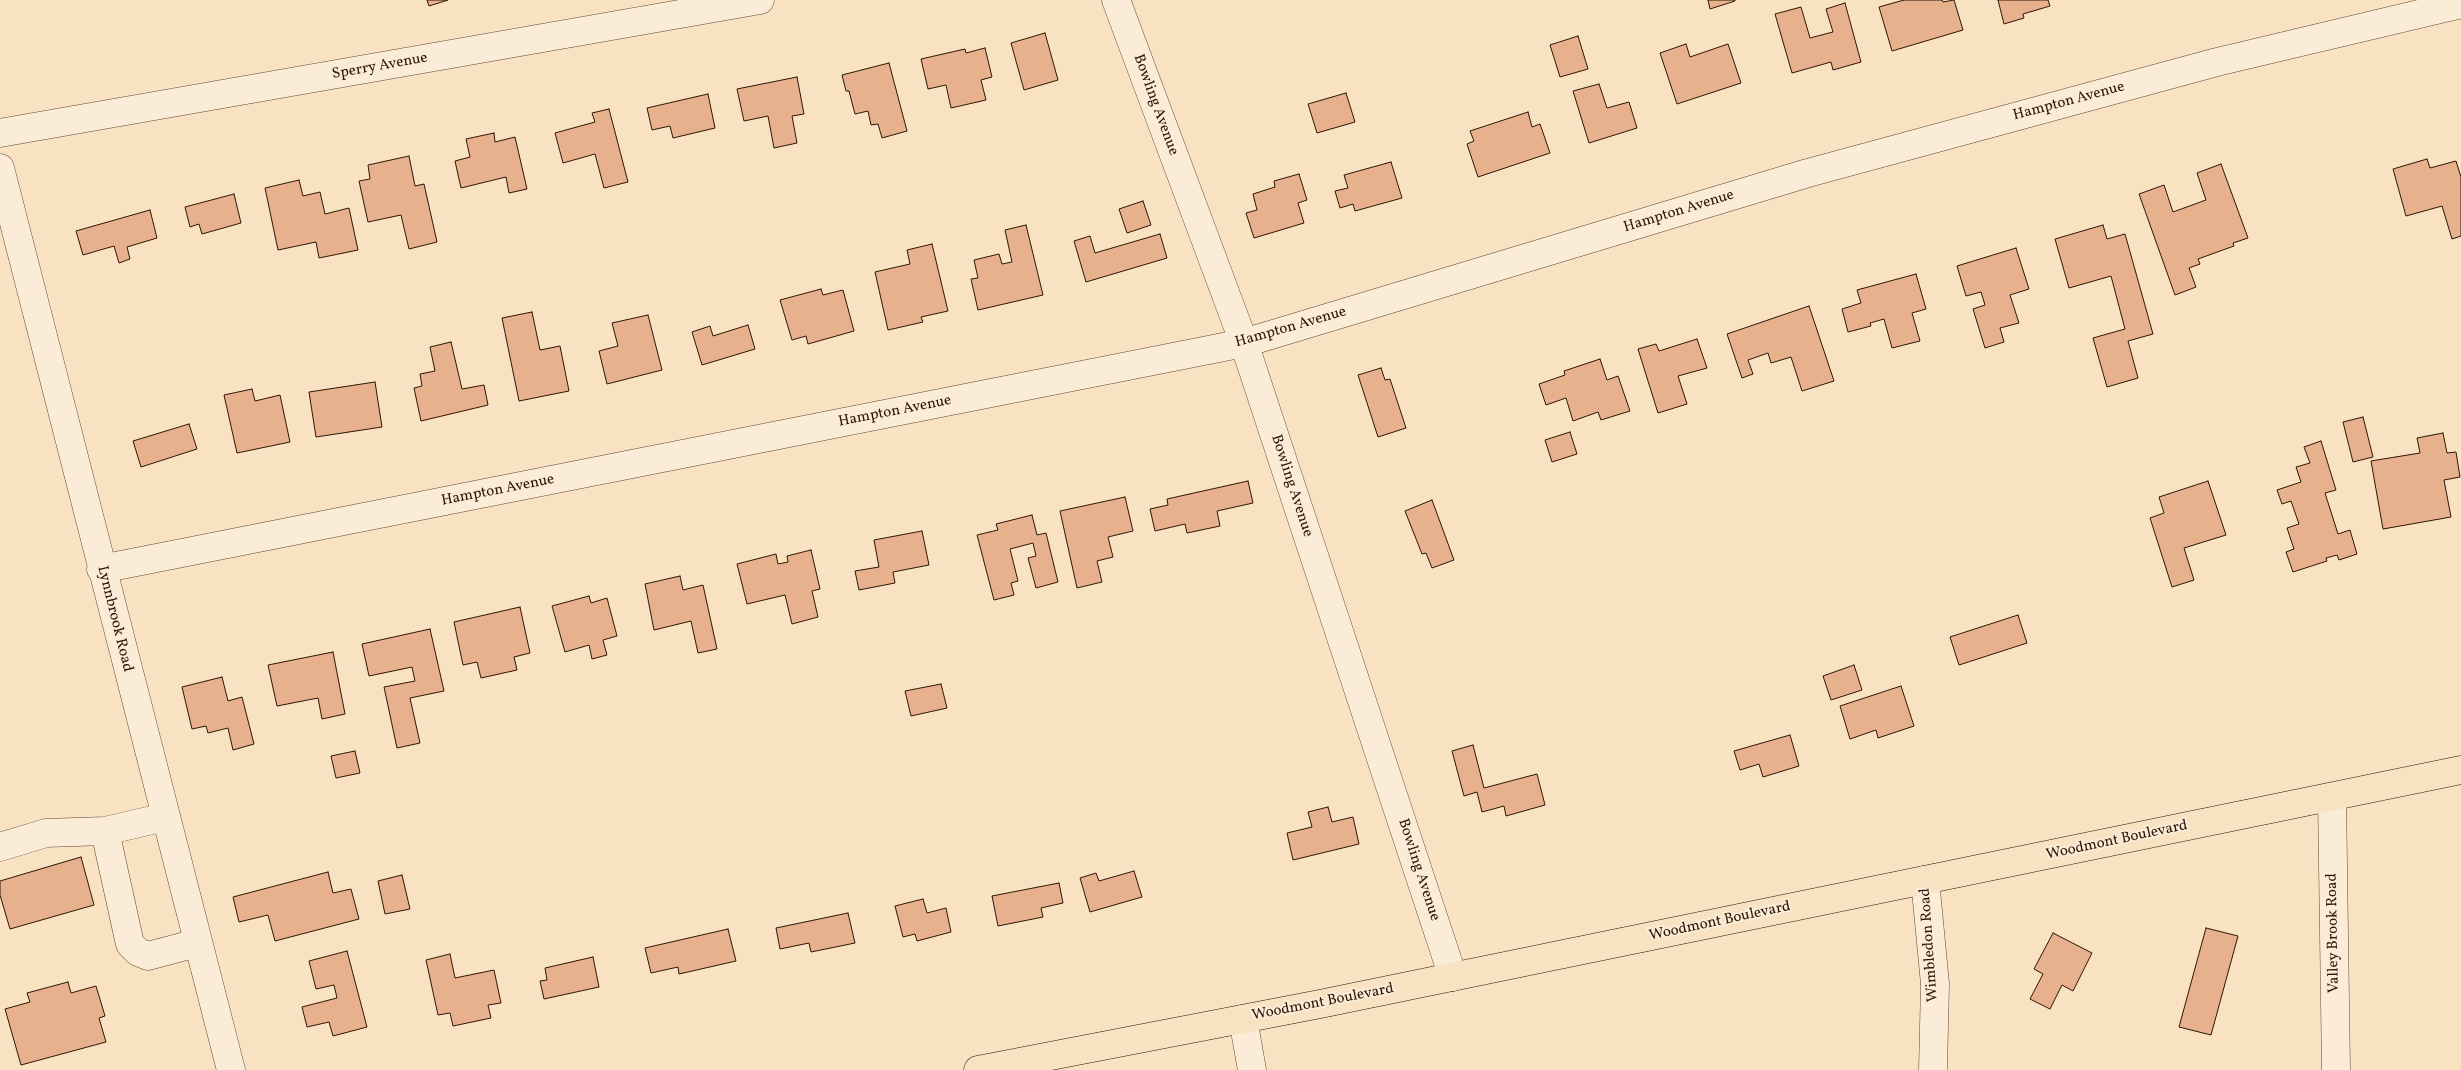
<!DOCTYPE html>
<html>
<head>
<meta charset="utf-8">
<style>
	body { margin:0 }
	canvas { display:block; background:#f8e2c2 }
</style>
</head>
<body>
<canvas width="2461" height="1070"></canvas>
<script>
const ctx = document.querySelector('canvas').getContext('2d');
ctx.lineJoin = 'round';
function fill(path, color) { ctx.fillStyle = color; ctx.fill(path, 'evenodd'); }
const poly = rows => new Path2D(rows.map(r => 'M' + r).join(''));
function stroke(path, color, width, dash) { ctx.strokeStyle = color; ctx.lineWidth = width; ctx.lineCap = dash ? 'butt' : 'round'; ctx.setLineDash(dash || []); ctx.stroke(path); }
function label(font, color, halo, rows, align = 'center') {
  ctx.font = font + ' Vollkorn,serif'; ctx.lineWidth = 4; ctx.setLineDash([]); ctx.textBaseline = 'middle'; ctx.strokeStyle = halo; ctx.fillStyle = color; for (const [text, x, y, turn = 0] of rows) {
    ctx.save(); ctx.translate(x, y); ctx.rotate((+turn || 0) * Math.PI / 180); ctx.textAlign = isNaN(turn) ? turn : align; if (halo) ctx.strokeText(text, 0, 0); ctx.fillText(text, 0, 0); ctx.restore();
  }
}
const building = poly([
	[427,0,448,0,429,6,427,0],
	[1708,0,1735,0,1735,1,1710,9,1708,0],
	[1904,0,1942,0,1943,2,1954,0,1963,30,1892,51,1879,7,1904,0],
	[1998,0,2048,0,2050,6,2023,14,2024,18,2004,24,1998,0],
	[1845,3,1861,62,1833,70,1831,62,1792,73,1775,14,1801,7,1810,38,1833,32,1826,9,1845,3],
	[1045,33,1058,80,1024,90,1011,43,1045,33],
	[1578,36,1588,69,1560,77,1550,45,1578,36],
	[1686,44,1690,57,1728,44,1741,83,1677,104,1660,53,1686,44],
	[985,48,992,77,981,80,986,100,951,108,946,85,928,89,921,59,965,49,966,53,985,48],
	[889,63,907,131,882,138,878,124,871,125,868,111,855,114,849,91,846,91,842,75,889,63],
	[797,77,804,114,792,116,797,143,774,148,768,116,744,121,737,89,797,77],
	[1599,84,1607,108,1629,102,1637,128,1589,143,1573,91,1599,84],
	[1346,93,1355,122,1317,133,1308,104,1346,93],
	[708,94,715,128,673,138,670,126,652,130,647,108,708,94],
	[609,109,628,182,604,188,595,154,563,163,555,133,595,122,592,113,609,109],
	[1528,112,1532,127,1540,124,1550,153,1478,177,1467,144,1474,141,1470,131,1528,112],
	[494,133,495,142,515,137,527,189,509,193,506,177,461,188,455,161,470,157,466,139,494,133],
	[409,156,415,186,424,184,437,242,409,249,401,215,368,222,359,181,370,179,368,165,409,156],
	[2427,159,2430,168,2456,161,2461,177,2461,236,2452,239,2442,206,2406,216,2393,169,2427,159],
	[1391,162,1402,198,1355,211,1353,204,1340,208,1335,191,1348,188,1344,175,1391,162],
	[2221,164,2248,238,2233,243,2234,246,2198,259,2200,264,2189,268,2196,287,2175,295,2139,194,2164,185,2173,212,2206,200,2197,173,2221,164],
	[1299,174,1307,200,1298,203,1304,223,1254,238,1246,213,1257,210,1253,194,1275,187,1274,181,1299,174],
	[299,180,303,196,320,192,325,214,349,208,358,250,319,258,316,242,278,250,265,188,299,180],
	[234,194,241,223,202,234,199,224,190,227,185,207,234,194],
	[1143,201,1151,225,1127,233,1119,209,1143,201],
	[150,210,157,238,127,247,130,259,119,263,114,246,83,255,76,231,150,210],
	[1026,225,1043,295,978,310,971,279,978,278,974,260,999,254,1002,264,1012,262,1005,230,1026,225],
	[2103,225,2107,239,2125,234,2153,334,2128,341,2138,378,2107,387,2093,338,2125,329,2111,276,2069,288,2055,239,2103,225],
	[1160,234,1167,258,1086,282,1074,241,1090,236,1095,253,1160,234],
	[932,244,948,311,921,317,923,322,888,330,875,272,910,264,907,250,932,244],
	[2016,248,2029,289,2010,295,2019,323,2000,328,2004,342,1985,348,1973,309,1985,305,1981,292,1966,296,1957,266,2016,248],
	[1916,274,1926,309,1912,313,1920,341,1892,348,1884,319,1870,323,1871,326,1848,332,1842,309,1861,303,1857,290,1916,274],
	[821,289,823,295,843,290,854,331,808,344,806,336,792,340,780,300,821,289],
	[1809,306,1834,381,1802,391,1791,357,1771,363,1768,353,1748,360,1753,374,1742,378,1727,334,1809,306],
	[532,312,540,350,560,346,569,391,519,401,502,318,532,312],
	[648,315,662,370,607,384,599,351,618,346,612,323,648,315],
	[748,325,755,349,702,365,692,332,710,326,713,336,748,325],
	[1697,339,1707,368,1678,376,1687,404,1658,413,1638,349,1656,344,1659,351,1697,339],
	[451,342,462,389,484,385,488,405,421,421,414,388,422,386,420,374,435,371,430,347,451,342],
	[1600,359,1607,380,1618,376,1630,411,1601,420,1598,412,1573,421,1566,398,1546,405,1539,384,1565,375,1564,371,1600,359],
	[1381,368,1385,380,1390,379,1406,428,1378,437,1358,375,1381,368],
	[375,382,382,427,316,437,309,392,375,382],
	[252,389,255,401,280,395,290,442,237,453,224,395,252,389],
	[2363,417,2373,457,2353,462,2343,422,2363,417],
	[189,424,197,449,141,467,133,441,189,424],
	[1570,432,1577,454,1552,462,1545,440,1570,432],
	[2443,433,2447,453,2456,452,2460,477,2444,480,2451,517,2383,529,2371,461,2420,453,2417,438,2443,433],
	[2321,441,2336,490,2325,493,2338,534,2350,530,2357,554,2339,560,2337,555,2326,558,2327,561,2293,572,2286,552,2294,549,2287,528,2299,524,2291,501,2282,504,2277,490,2301,482,2296,467,2310,463,2304,447,2321,441],
	[1248,481,1253,503,1217,511,1220,526,1187,533,1185,524,1155,531,1150,509,1168,505,1167,499,1248,481],
	[2208,481,2226,535,2184,548,2194,580,2172,587,2150,518,2164,513,2159,497,2208,481],
	[1125,497,1133,531,1108,537,1113,557,1097,561,1102,582,1077,588,1060,511,1125,497],
	[1432,500,1454,560,1432,568,1426,553,1422,554,1405,511,1432,500],
	[1032,515,1037,535,1046,533,1058,582,1036,588,1028,558,1036,556,1033,543,1010,549,1018,581,1011,583,1014,595,994,600,977,535,998,530,996,524,1032,515],
	[922,531,929,565,893,572,895,583,859,590,855,571,879,567,874,540,922,531],
	[811,550,820,589,812,591,818,617,792,624,785,595,747,604,737,564,776,554,778,564,788,562,787,556,811,550],
	[680,576,683,590,703,585,717,649,698,653,691,621,654,630,645,584,680,576],
	[589,596,591,603,607,598,617,636,603,640,607,655,592,659,589,645,565,652,552,606,589,596],
	[520,607,530,653,514,657,517,670,481,678,477,662,463,665,454,622,520,607],
	[2018,615,2027,643,1959,665,1950,637,2018,615],
	[430,629,444,691,410,698,420,743,397,748,384,687,415,681,412,667,369,676,362,644,430,629],
	[333,652,345,714,322,719,318,698,277,706,268,665,333,652],
	[1854,665,1862,690,1831,700,1823,676,1854,665],
	[222,677,228,701,242,697,254,744,233,750,228,728,208,733,206,726,192,729,182,687,222,677],
	[941,684,947,708,911,716,905,691,941,684],
	[1901,686,1914,726,1878,738,1876,730,1850,739,1840,706,1901,686],
	[1790,735,1799,766,1763,777,1759,764,1740,770,1734,751,1790,735],
	[1473,745,1484,788,1537,774,1545,805,1506,816,1504,806,1482,812,1477,792,1464,796,1452,751,1473,745],
	[355,751,360,773,336,778,331,756,355,751],
	[1328,807,1332,822,1353,817,1359,844,1293,860,1287,833,1312,827,1308,812,1328,807],
	[81,857,94,905,10,929,0,895,0,881,81,857],
	[1134,871,1142,897,1090,912,1080,878,1096,873,1099,881,1134,871],
	[328,872,333,893,351,889,359,919,275,941,268,915,239,922,233,897,328,872],
	[402,875,410,909,385,914,378,881,402,875],
	[1059,883,1063,903,1041,908,1043,917,998,926,992,896,1059,883],
	[923,899,927,913,946,908,951,932,917,941,915,934,903,937,895,906,923,899],
	[848,913,855,943,811,952,809,943,780,949,776,928,848,913],
	[2206,928,2238,936,2211,1035,2179,1027,2206,928],
	[728,929,736,961,679,974,678,967,651,973,645,948,728,929],
	[2053,933,2092,953,2073,991,2062,985,2050,1009,2030,999,2043,974,2034,969,2053,933],
	[347,951,367,1027,333,1036,329,1022,307,1027,302,1007,337,998,334,985,316,989,309,961,347,951],
	[450,954,455,978,494,970,501,1003,488,1005,491,1018,453,1026,450,1013,438,1015,426,960,450,954],
	[593,957,599,987,544,999,540,981,547,980,545,968,593,957],
	[68,982,71,993,96,986,105,1016,99,1018,106,1042,21,1065,5,1009,30,1002,27,993,68,982]
]);
fill(building, '#e7b18d');
stroke(building, '#2e1506', 1);
const minor = poly([
	[1116,0,1244,343,1453,977],
	[0,133,760,0],
	[0,168,231,1070],
	[101,569,1244,343,1808,173,2217,62,2461,4],
	[2332,797,2336,1070],
	[105,831,130,944,138,952,148,956,197,943],
	[0,847,46,833,105,831,165,817],
	[1925,880,1935,984,1933,1070],
	[1243,1019,1252,1070]
]);
const major = poly([
	[978,1070,1320,1004,2461,770]
]);
stroke(minor, '#604835', 29);
stroke(major, '#2e1506', 29);
stroke(minor, '#faecd7', 28);
stroke(major, '#f8e2c2', 28);
label('15px', '#2e1506', '#faecd7', [
	["Sperry Avenue",380,67,-10],
	["Hampton Avenue",2069,102,-15],
	["Bowling Avenue",1155,105,70],
	["Hampton Avenue",1679,212,-17],
	["Hampton Avenue",1291,328,-16],
	["Hampton Avenue",895,412,-11],
	["Bowling Avenue",1291,486,72],
	["Hampton Avenue",498,491,-11],
	["Lynnbrook Road",114,619,76],
	["Woodmont Boulevard",2117,841,-12],
	["Bowling Avenue",1418,870,72],
	["Woodmont Boulevard",1720,922,-12],
	["Valley Brook Road",2334,933,-91],
	["Wimbledon Road",1930,945,-94],
	["Woodmont Boulevard",1323,1003,-11]
]);
</script>
</body>
</html>
